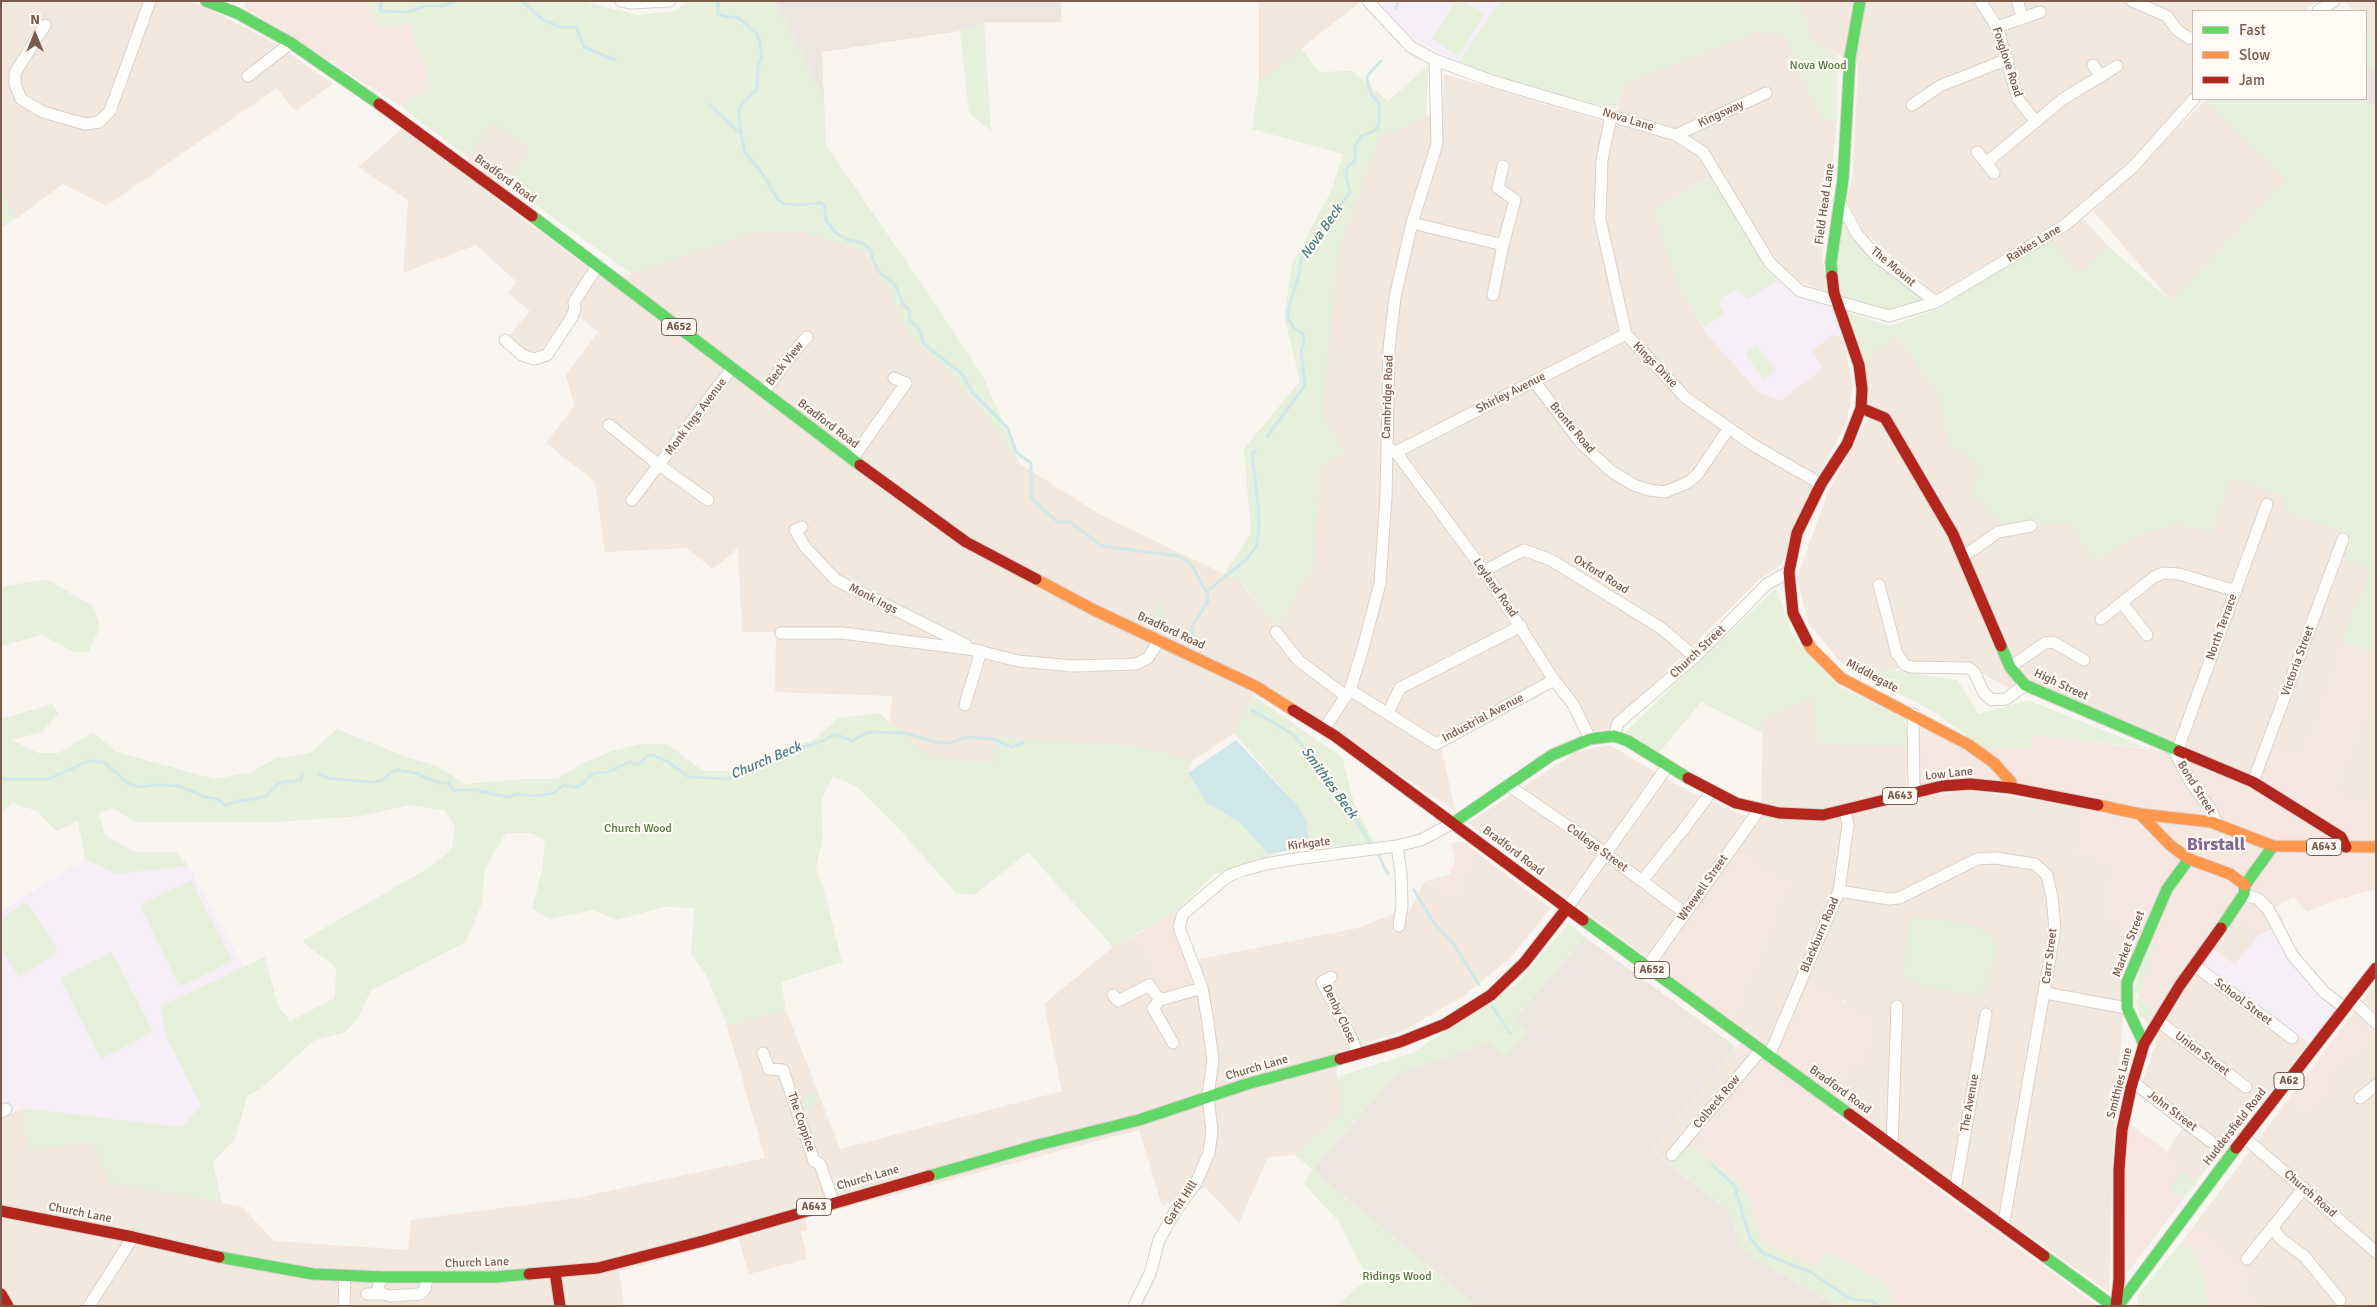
<!DOCTYPE html>
<html>
<head>
<meta charset="utf-8">
<style>
	body { margin:0 }
	#map { position:relative; width:2377px; height:1307px; overflow:hidden; background:#f9f5f0; font-family:Signika,sans-serif }
	canvas { display:block }
	.frame { position:absolute; inset:0; border:2px solid #7a5c4d; pointer-events:none }
	.legend { position:absolute; left:2192px; top:10px; width:175px; height:90px; box-sizing:border-box; background:#fffaf3; border:1px solid #cabbb1; margin:0; padding:6px 9px; list-style:none; font-size:15px; color:#7a5c4d }
	.legend li { display:flex; align-items:center; gap:10px; height:25px }
	.legend b { width:25px; border:1px solid #cabbb1 }
	.north { position:absolute; left:10px; top:10px; width:50px; height:50px; -webkit-text-stroke:4px #fffaf3; paint-order:stroke; rotate:0deg; font-size:14px; font-weight:700; line-height:20px; text-align:center; color:#7a5c4d }
	.north::after { content:''; display:block; margin:auto; width:18px; height:22px; background:#7a5c4d; clip-path:polygon(50% 0,100% 100%,50% 72%,0 100%) }
</style>
</head>
<body>
<div id="map">
<canvas width="2377" height="1307"></canvas>
<div class="frame"></div>
<ul class="legend">
<li><b style="height:6px;background:#63d668"></b>Fast</li>
<li><b style="height:6px;background:#ff974d"></b>Slow</li>
<li><b style="height:6px;background:#b3261e"></b>Jam</li>
</ul>
<div class="north">N</div>
</div>
<script>
const ctx = document.querySelector('canvas').getContext('2d');
ctx.lineJoin = 'round';
function fill(path, color) { ctx.fillStyle = color; ctx.fill(path, 'evenodd'); }
const poly = rows => new Path2D(rows.map(r => 'M' + r).join(''));
function stroke(path, color, width, dash) { ctx.strokeStyle = color; ctx.lineWidth = width; ctx.lineCap = dash ? 'butt' : 'round'; ctx.setLineDash(dash || []); ctx.stroke(path); }
function label(font, color, halo, rows, align = 'center') {
  ctx.font = font + ' Signika,sans-serif'; ctx.lineWidth = 4.5; ctx.setLineDash([]); ctx.textBaseline = 'middle'; ctx.strokeStyle = halo; ctx.fillStyle = color; for (const [text, x, y, turn = 0] of rows) {
    ctx.save(); ctx.translate(x, y); ctx.rotate((+turn || 0) * Math.PI / 180); ctx.textAlign = isNaN(turn) ? turn : align; if (halo) ctx.strokeText(text, 0, 0); ctx.fillText(text, 0, 0); ctx.restore();
  }
}
fill(poly([
	[1,1,187,1,207,8,276,44,333,84,295,111,277,88,106,206,63,184,17,218,1,192],
	[1259,1,1359,1,1360,2,1259,82],
	[1800,1,2318,1,2304,11,2193,11,2193,92,2125,167,2074,208,2109,247,2078,273,2043,231,1936,294,1863,231,1847,201,1853,174,1858,64,1814,43],
	[2346,1,2376,1,2376,37,2366,34,2366,11,2352,11],
	[1757,32,1784,34,1821,119,1837,121,1822,257,1828,293,1800,281,1772,257,1722,171,1653,208,1677,283,1708,336,1811,351,1832,335,1842,336,1853,384,1847,423,1819,473,1781,565,1760,579,1609,728,1585,733,1554,675,1439,736,1455,811,1259,682,1234,733,1192,761,1138,746,996,737,993,761,976,762,929,756,890,723,892,696,775,692,776,632,742,632,738,548,713,569,686,548,605,552,595,482,546,443,574,406,566,375,598,332,570,309,543,351,527,352,509,336,530,311,507,293,517,282,476,245,403,273,408,200,358,167,404,127,462,168,493,121,530,149,496,199,607,282,754,232,805,232,866,253,887,288,909,336,947,369,987,417,1020,464,1101,515,1241,582,1277,627,1314,565,1320,467,1345,453,1322,416,1325,377,1339,251,1380,137,1442,110,1444,74,1615,125,1620,96,1624,86,1631,81],
	[2205,101,2286,179,2171,301,2093,211],
	[1896,335,1938,394,1949,444,1981,468,2006,529,2068,522,2094,561,2137,536,2178,524,2211,533,2231,478,2282,496,2286,513,2350,534,2372,569,2341,641,2302,752,2260,778,2031,681,2010,688,1963,663,1908,661,1894,670,1840,662,1808,622,1797,578,1828,492,1868,419,1865,361],
	[2376,696,2376,793,2373,793,2366,803,2337,791],
	[1813,697,1816,744,1908,746,1905,800,1968,790,2078,807,2108,868,2103,919,2139,935,2123,1016,2113,1147,2109,1292,1838,1101,1851,1071,1882,1020,1840,1005,1846,1001,1810,982,1777,1051,1737,1019,1792,882,1655,964,1468,823,1576,752,1609,745,1692,793,1742,815,1761,818,1763,719],
	[1480,855,1551,908,1510,958,1461,998,1403,1031,1334,1054,1343,1112,1295,1155,1268,1157,1239,1223,1205,1187,1162,1206,1139,1130,806,1218,807,1230,801,1232,807,1259,749,1274,738,1238,619,1272,624,1306,1,1306,1,1119,22,1108,29,1150,92,1142,194,1198,242,1207,274,1241,408,1250,411,1220,576,1198,765,1158,727,1026,786,1010,840,1149,1062,1091,1044,1004,1113,947,1134,936,1161,993,1198,985,1200,959,1358,928,1393,914,1409,911,1425,881,1458,905,1468,873],
	[2235,917,2258,936,2235,965,2212,949],
	[2200,963,2309,1043,2201,1176,2167,1152,2189,1118,2142,1083,2160,1030],
	[2376,983,2376,1013,2364,1000],
	[2376,1035,2376,1306,2264,1306,2247,1293,2254,1275,2196,1223,2286,1102,2306,1119,2313,1111,2331,1077],
	[1731,1053,1752,1068,1691,1145,1669,1164,1650,1150]
]), '#f2e8de');
fill(poly([
	[247,1,368,1,377,27,409,23,432,87,399,105,244,7],
	[2341,641,2376,653,2376,696,2337,791,2366,803,2373,793,2376,793,2376,889,2329,902,2307,912,2294,897,2276,907,2285,924,2258,936,2235,917,2148,1027,2139,1003,2137,988,2139,935,2103,919,2108,868,2071,855,2079,795,1916,787,1921,727,2031,748,2032,735,2166,751,2255,791,2275,739,2302,752],
	[1462,841,1480,855,1468,873,1458,905,1425,881,1450,874,1455,860,1451,844],
	[1740,847,1792,882,1737,1019,1777,1051,1810,982,1844,997,1841,1005,1882,1020,1865,1070,1851,1072,1833,1113,2098,1306,1899,1306,1880,1280,1828,1251,1814,1266,1758,1239,1751,1199,1737,1180,1691,1145,1752,1069,1731,1053,1748,1034,1655,964],
	[1176,911,1175,925,1193,986,1160,993,1134,936],
	[2355,1010,2376,1031,2376,1035,2331,1077,2337,1088,2306,1119,2286,1102],
	[2130,1124,2201,1176,2127,1274,2125,1150],
	[2196,1223,2255,1275,2247,1293,2264,1306,2208,1306,2204,1274,2197,1257,2182,1241]
]), '#f6e8e1');
fill(poly([
	[775,1,1061,1,1061,22,984,22,960,31,822,52,824,99],
	[2376,68,2376,106,2355,99,2366,99,2366,69],
	[1585,937,1735,1046,1731,1053,1650,1150,1729,1211,1743,1251,1836,1306,1477,1306,1313,1170,1395,1075,1488,1043,1508,1056,1514,1020]
]), '#ede5e0');
fill(poly([
	[1387,1,1500,1,1458,63,1419,42,1380,10],
	[1713,177,1766,269,1796,296,1834,307,1842,336,1832,335,1811,351,1824,368,1780,401,1758,392,1708,336,1677,283,1653,208],
	[85,859,117,874,189,866,244,968,161,1007,185,1073,201,1106,181,1127,22,1108,1,1115,1,911],
	[2274,929,2291,960,2320,996,2337,1007,2309,1043,2200,963,2212,949,2235,965,2258,936]
]), '#f6eef6');
fill(poly([
	[368,1,582,1,637,15,674,11,690,1,775,1,824,99,826,145,932,299,985,380,1020,464,987,417,947,370,909,336,887,288,866,253,805,232,754,232,632,274,506,184,530,149,493,122,469,158,399,105,432,87,409,23,377,27],
	[1456,1,1464,1,1485,14,1458,56,1432,39],
	[1500,1,1800,1,1814,43,1837,54,1837,121,1821,119,1784,34,1757,32,1631,81,1623,86,1616,109,1508,81,1458,63],
	[984,22,991,131,969,113,960,31],
	[2366,34,2376,37,2376,68,2366,69],
	[1301,48,1319,72,1353,71,1388,101,1428,66,1426,117,1380,137,1339,251,1322,416,1345,453,1320,467,1314,565,1277,627,1242,582,1224,574,1251,533,1244,449,1300,381,1284,316,1292,265,1331,191,1343,154,1252,129,1259,82],
	[2209,99,2355,99,2376,106,2376,653,2341,641,2372,569,2345,561,2350,534,2286,513,2282,496,2231,478,2211,533,2178,524,2137,536,2094,561,2068,522,2006,529,1971,492,1980,468,1949,444,1938,394,1897,336,1865,361,1846,312,1891,326,1940,308,2050,239,2078,273,2109,247,2171,301,2286,179,2205,101],
	[1713,177,1766,269,1778,280,1747,299,1741,290,1733,290,1721,298,1719,305,1725,314,1704,327,1677,283,1653,208],
	[1,192,17,218,1,227],
	[1841,211,1857,243,1924,300,1890,310,1838,298,1835,261],
	[1757,345,1776,371,1764,380,1745,354],
	[46,579,93,606,100,627,89,651,76,653,42,635,1,646,1,587],
	[1776,588,1793,636,1838,686,1905,719,1908,746,1816,744,1813,697,1763,719,1763,733,1701,702,1658,754,1625,732],
	[1160,595,1172,635,1148,623],
	[1840,662,1957,680,1979,714,2028,700,2147,748,2033,735,2031,749,1984,748,1934,712],
	[1252,695,1342,757,1355,806,1375,844,1304,848,1308,839,1297,805,1234,733],
	[52,704,59,714,41,732,12,740,38,753,59,753,93,732,116,752,215,779,252,772,276,758,310,753,337,729,412,759,435,765,465,784,524,779,557,779,579,765,612,751,640,744,667,744,703,771,732,771,815,739,839,718,879,713,930,756,976,762,993,761,996,737,1138,746,1192,761,1188,773,1206,802,1241,824,1268,854,1282,852,1215,874,1176,911,1113,947,1028,852,974,895,956,893,900,830,856,786,833,776,821,801,823,837,816,868,826,897,842,962,781,982,786,1010,727,1026,706,974,691,954,694,908,664,907,617,920,592,910,549,919,532,908,542,870,545,842,532,833,506,833,485,868,482,903,466,942,371,990,357,1020,345,1032,315,1040,260,1089,247,1096,235,1139,213,1162,222,1203,109,1183,92,1142,29,1150,22,1108,181,1127,201,1106,165,1034,161,1006,265,957,278,1006,290,1021,335,998,336,968,302,941,432,866,452,849,455,826,444,810,409,805,362,816,276,822,135,822,113,808,99,814,105,835,135,852,175,852,189,866,117,874,85,859,78,821,56,831,37,811,12,803,1,813,1,719],
	[191,880,232,961,180,987,140,905],
	[27,902,58,951,19,977,1,949,1,919],
	[1914,916,1966,923,1989,931,1995,941,1997,948,1989,986,1979,996,1970,996,1915,984,1903,976,1909,921],
	[1569,923,1585,937,1514,1020,1527,1032,1507,1057,1488,1043,1395,1075,1313,1170,1477,1306,1337,1306,1369,1277,1358,1261,1340,1223,1304,1184,1313,1170,1295,1155,1342,1113,1337,1077,1412,1053,1515,985],
	[2151,942,2156,944,2146,969,2141,992,2134,993,2138,973],
	[112,952,153,1032,101,1059,60,978],
	[2135,998,2155,1006,2147,1020,2140,1017],
	[816,1093,818,1100,811,1109,807,1111,802,1102,806,1095],
	[1691,1145,1737,1180,1751,1200,1759,1239,1814,1266,1827,1251,1880,1280,1899,1306,1836,1306,1743,1251,1729,1211,1669,1164],
	[2184,1171,2198,1182,2183,1200,2170,1189],
	[2182,1241,2197,1257,2204,1274,2208,1306,2139,1306,2137,1296]
]), '#e7f0db');
fill(poly([
	[1236,740,1297,805,1307,823,1308,839,1304,848,1268,854,1241,824,1206,802,1188,773]
]), '#d0e8ea');
stroke(poly([
	[381,1,381,11,407,12,425,6,443,6,455,1],
	[522,1,542,19,559,27,576,27,584,47,615,60],
	[718,1,718,13,723,16,739,18,756,33,760,42,762,56,758,67,757,89,741,105,739,111,741,134,745,152,762,173,778,200,785,204,796,205,821,203,825,206,826,220,836,233,848,240,862,243,870,249,874,263,879,272,895,285,903,304,909,310,910,321,918,327,924,344,962,374,973,393,1008,428,1016,452,1031,463,1031,496,1036,503,1058,522,1070,522,1102,546,1178,556,1191,564,1208,595,1208,601,1193,625,1192,639],
	[1396,8,1398,1],
	[709,104,740,133],
	[1267,437,1305,385,1301,350,1304,344,1303,333,1294,329,1288,318,1289,307,1300,271,1301,260,1325,223,1350,193,1346,176,1347,167,1354,162,1356,156,1355,147,1361,136,1374,131,1379,125,1379,103,1371,94,1367,79,1368,75,1381,61],
	[1206,592,1247,559,1257,545,1259,525,1258,503,1252,455,1255,451],
	[1252,710,1294,735,1347,806,1373,847],
	[319,774,327,778,372,782,381,781,391,772,398,770,416,773,439,783,448,782,453,790,475,790,508,797,517,794,534,796,554,793,563,785,575,787,581,785,594,773,608,772,629,762,638,765,647,756,653,755,668,762,689,777,727,779,739,776,780,757,781,754,823,741,835,734,852,741,868,732,906,733,935,742,950,743,966,737,993,739,1011,747,1023,743],
	[1,779,49,779,88,761,104,762,129,784,139,787,155,785,179,786,205,797,217,799,226,806,231,803,266,796,279,783,301,780,302,774],
	[1377,852,1388,874],
	[1414,890,1434,923,1453,943,1479,985],
	[1492,1006,1510,1033],
	[1712,1165,1734,1185,1750,1238,1763,1253,1812,1273,1851,1299,1872,1301,1879,1306]
]), '#d0e8ea', 3);
const street = poly([
	[621,1,630,3,670,1],
	[1368,1,1411,47,1435,60,1492,81,1676,135,1703,152,1770,263,1800,291,1889,316,1936,302,2065,225,2133,167,2194,99],
	[1980,1,1997,27,2018,99,2035,121],
	[2132,1,2167,16,2177,30,2189,38,2193,38],
	[2018,3,2022,18],
	[2318,11,2334,1],
	[45,25,15,73,15,84,21,99,43,112,85,124,99,122,110,111,150,1],
	[1997,27,2040,12],
	[2093,65,2101,77],
	[248,76,291,43],
	[1912,105,1940,86,2008,59],
	[1611,116,1602,160,1600,219,1626,334,1686,398,1753,445,1821,484],
	[1676,135,1766,93],
	[1977,152,1994,173],
	[1986,163,2063,99,2117,66],
	[1839,201,1857,234,1877,257,1936,302],
	[1412,223,1503,245],
	[1493,295,1503,245,1515,200,1498,188,1503,166],
	[505,340,522,355,534,359,547,355,572,317,575,308,574,302,598,265],
	[1534,381,1582,444,1611,471,1634,485,1649,490,1665,492,1687,483,1697,475,1729,428],
	[764,392,791,355,807,337],
	[609,425,659,465,708,500],
	[1387,447,1396,452,1484,571,1554,680,1573,704,1590,739],
	[1396,452,1626,334],
	[852,459,906,383,894,378],
	[632,500,732,368],
	[802,527,795,530,805,547,836,580,966,645],
	[1963,557,1998,532,2031,526],
	[1484,571,1524,550,1551,560,1661,628,1695,657],
	[1879,585,1897,654,1905,665,1911,667,1969,668,1974,672,1984,693,1992,700,2006,699,2025,685],
	[2122,603,2147,635],
	[2101,619,2154,577,2163,573,2179,574,2236,591],
	[1276,632,1299,661,1346,696],
	[781,633,842,633,975,650,1018,661,1073,666,1136,664,1148,658,1159,640],
	[2010,667,2045,643,2053,642,2084,660],
	[1350,690,1436,744,1554,680],
	[965,705,981,651],
	[1388,713,1400,688,1521,626],
	[1913,714,1914,792],
	[1324,729,1350,690,1363,648,1380,583,1386,497,1389,349,1395,297,1412,223,1437,144,1435,60],
	[1614,736,1618,723,1695,657,1767,584,1789,572],
	[2253,782,2343,539],
	[1508,785,1579,834,1685,913],
	[2217,824,2210,808,2191,783,2176,754,2267,504],
	[1680,834,1711,792],
	[1397,846,1401,873,1402,906,1399,926],
	[1642,881,1676,838],
	[1839,891,1889,899,1899,898,1977,859,1995,858,2035,864,2047,875,2052,897,2055,929,2003,1227],
	[2244,894,2258,899,2268,909,2293,956,2324,992,2345,1008],
	[1567,908,1667,767],
	[2194,965,2292,1038],
	[1647,967,1759,810],
	[1331,977,1322,982,1352,1039,1357,1054],
	[2045,993,2127,1008],
	[1113,995,1118,1001,1149,985,1160,1000,1153,1008,1173,1043],
	[1160,1000,1202,988],
	[2352,1000,2376,1023],
	[2158,1021,2246,1087],
	[763,1053,769,1069,783,1070,814,1161,820,1164,833,1202],
	[1769,1056,1839,891,1848,825,1845,810],
	[2133,1082,2210,1141],
	[2360,1098,2376,1085],
	[1,1112,6,1109],
	[2244,1137,2376,1252],
	[1892,1145,1897,1006],
	[1672,1155,1761,1050],
	[1955,1191,1986,1014],
	[2272,1227,2281,1239,2305,1257,2340,1300],
	[2247,1259,2304,1188],
	[381,1277,378,1288,382,1294,391,1296,420,1294,425,1289,427,1278],
	[367,1294,382,1294],
	[89,1306,133,1237],
	[344,1306,345,1276],
	[1134,1306,1150,1274,1159,1240,1176,1210,1196,1183,1209,1153,1212,1131,1208,1096,1213,1060,1207,1016,1202,988,1179,927,1183,914,1228,876,1244,870,1265,864,1295,859,1397,846,1421,840,1453,823]
]);
const fast = poly([
	[206,1,237,13,291,43,379,104],
	[532,216,860,465],
	[1832,276,1831,262,1843,179,1850,57,1860,1],
	[2001,646,2010,667,2025,685,2179,751],
	[1453,823,1552,755,1590,739,1614,736,1628,741,1688,778],
	[1583,920,1849,1114],
	[2221,928,2244,894,2245,885,2273,846],
	[2144,1044,2127,1008,2127,982,2167,889,2189,859],
	[929,1176,1038,1145,1139,1120,1247,1084,1340,1059],
	[2044,1256,2113,1306],
	[219,1257,313,1274,381,1277,495,1277,529,1274],
	[2118,1306,2236,1148]
]);
const slow = poly([
	[1036,579,1094,610,1255,686,1293,710],
	[1807,641,1811,648,1841,678,1969,745,1994,763,2011,782,2011,788],
	[2098,805,2140,814,2211,822,2273,846,2376,847],
	[2140,814,2170,845,2189,859,2230,874,2245,885]
]);
const jam = poly([
	[379,104,532,216],
	[1861,408,1885,418,1953,534,2001,646],
	[860,465,966,542,1036,579],
	[1807,641,1793,613,1789,572,1797,533,1821,484,1847,444,1861,408,1862,389,1859,365,1834,293,1832,276],
	[1293,710,1335,736,1583,920],
	[2179,751,2253,782,2341,837,2346,847],
	[1688,778,1736,803,1779,813,1823,815,1942,786,1970,784,2011,788,2098,805],
	[1340,1059,1400,1042,1445,1024,1491,995,1524,963,1567,908],
	[1849,1114,2044,1256],
	[2236,1148,2376,968],
	[1,1211,133,1237,219,1257],
	[555,1272,560,1306],
	[529,1274,598,1268,703,1241,929,1176],
	[1,1294,8,1306],
	[2116,1306,2119,1280,2119,1170,2122,1130,2131,1088,2144,1044,2180,985,2221,928]
]);
stroke(street, '#d7d1cb', 13);
stroke(fast, '#d9d2cb', 13);
stroke(slow, '#d9d2cb', 13);
stroke(jam, '#d9d2cb', 13);
stroke(street, '#fefefd', 11);
stroke(fast, '#63d668', 11);
stroke(slow, '#ff974d', 11);
stroke(jam, '#b3261e', 11);
for (const [x, y, w] of [
	[679,327,35],
	[1900,796,35],
	[2324,847,35],
	[1652,970,35],
	[2289,1081,30],
	[814,1207,35]
]) { const box = new Path2D(); box.roundRect(x - w / 2, y - 8.5, w, 17, 4); ctx.fillStyle = '#fffaf3'; ctx.fill(box); stroke(box, '#7a5c4d', 1); }
label('bold 11px', '#7a5c4d', null, [
	["A652",679,327],
	["A643",1900,796],
	["A643",2324,847],
	["A652",1652,970],
	["A62",2289,1081],
	["A643",814,1207]
]);
label('12px', '#7a5c4d', '#fffaf3', [
	["Foxglove Road",2007,62,72],
	["Kingsway",1721,114,-25],
	["Nova Lane",1628,120,17],
	["Bradford Road",505,179,36],
	["Field Head Lane",1825,204,-82],
	["Raikes Lane",2034,244,-31],
	["The Mount",1893,267,40],
	["Beck View",785,364,-52],
	["Kings Drive",1655,365,46],
	["Shirley Avenue",1511,393,-27],
	["Cambridge Road",1388,397,-88],
	["Monk Ings Avenue",696,417,-53],
	["Bradford Road",828,424,37],
	["Bronte Road",1572,428,50],
	["Oxford Road",1601,575,32],
	["Leyland Road",1495,588,55],
	["Monk Ings",873,599,27],
	["North Terrace",2222,627,-70],
	["Bradford Road",1171,631,25],
	["Church Street",1698,652,-43],
	["Victoria Street",2298,661,-70],
	["Middlegate",1872,676,28],
	["High Street",2061,685,25],
	["Industrial Avenue",1483,718,-28],
	["Low Lane",1949,774,-6],
	["Bond Street",2196,788,58],
	["Kirkgate",1309,844,-7],
	["College Street",1597,848,36],
	["Bradford Road",1513,851,37],
	["Whewell Street",1703,888,-55],
	["Blackburn Road",1820,935,-67],
	["Market Street",2129,944,-69],
	["Carr Street",2050,956,-83],
	["School Street",2243,1002,37],
	["Denby Close",1339,1014,65],
	["Union Street",2202,1054,37],
	["Church Lane",1257,1068,-16],
	["Smithies Lane",2120,1083,-76],
	["Bradford Road",1840,1090,36],
	["Colbeck Row",1717,1102,-50],
	["The Avenue",1970,1103,-80],
	["John Street",2172,1111,37],
	["The Coppice",801,1122,71],
	["Huddersfield Road",2235,1127,-52],
	["Church Lane",868,1178,-16],
	["Church Road",2310,1194,41],
	["Garfit Hill",1181,1203,-57],
	["Church Lane",80,1213,11],
	["Church Lane",477,1263,-2]
]);
label('12px', '#537a41', '#fffaf3', [
	["Nova Wood",1818,66],
	["Church Wood",638,829],
	["Ridings Wood",1397,1277]
]);
label('italic 14px', '#437c86', '#fffaf3', [
	["Nova Beck",1322,232,-55],
	["Church Beck",766,761,-23],
	["Smithies Beck",1329,783,54]
]);
label('bold 18px', '#846695', '#fffaf3', [
	["Birstall",2216,845]
]);
</script>
</body>
</html>
